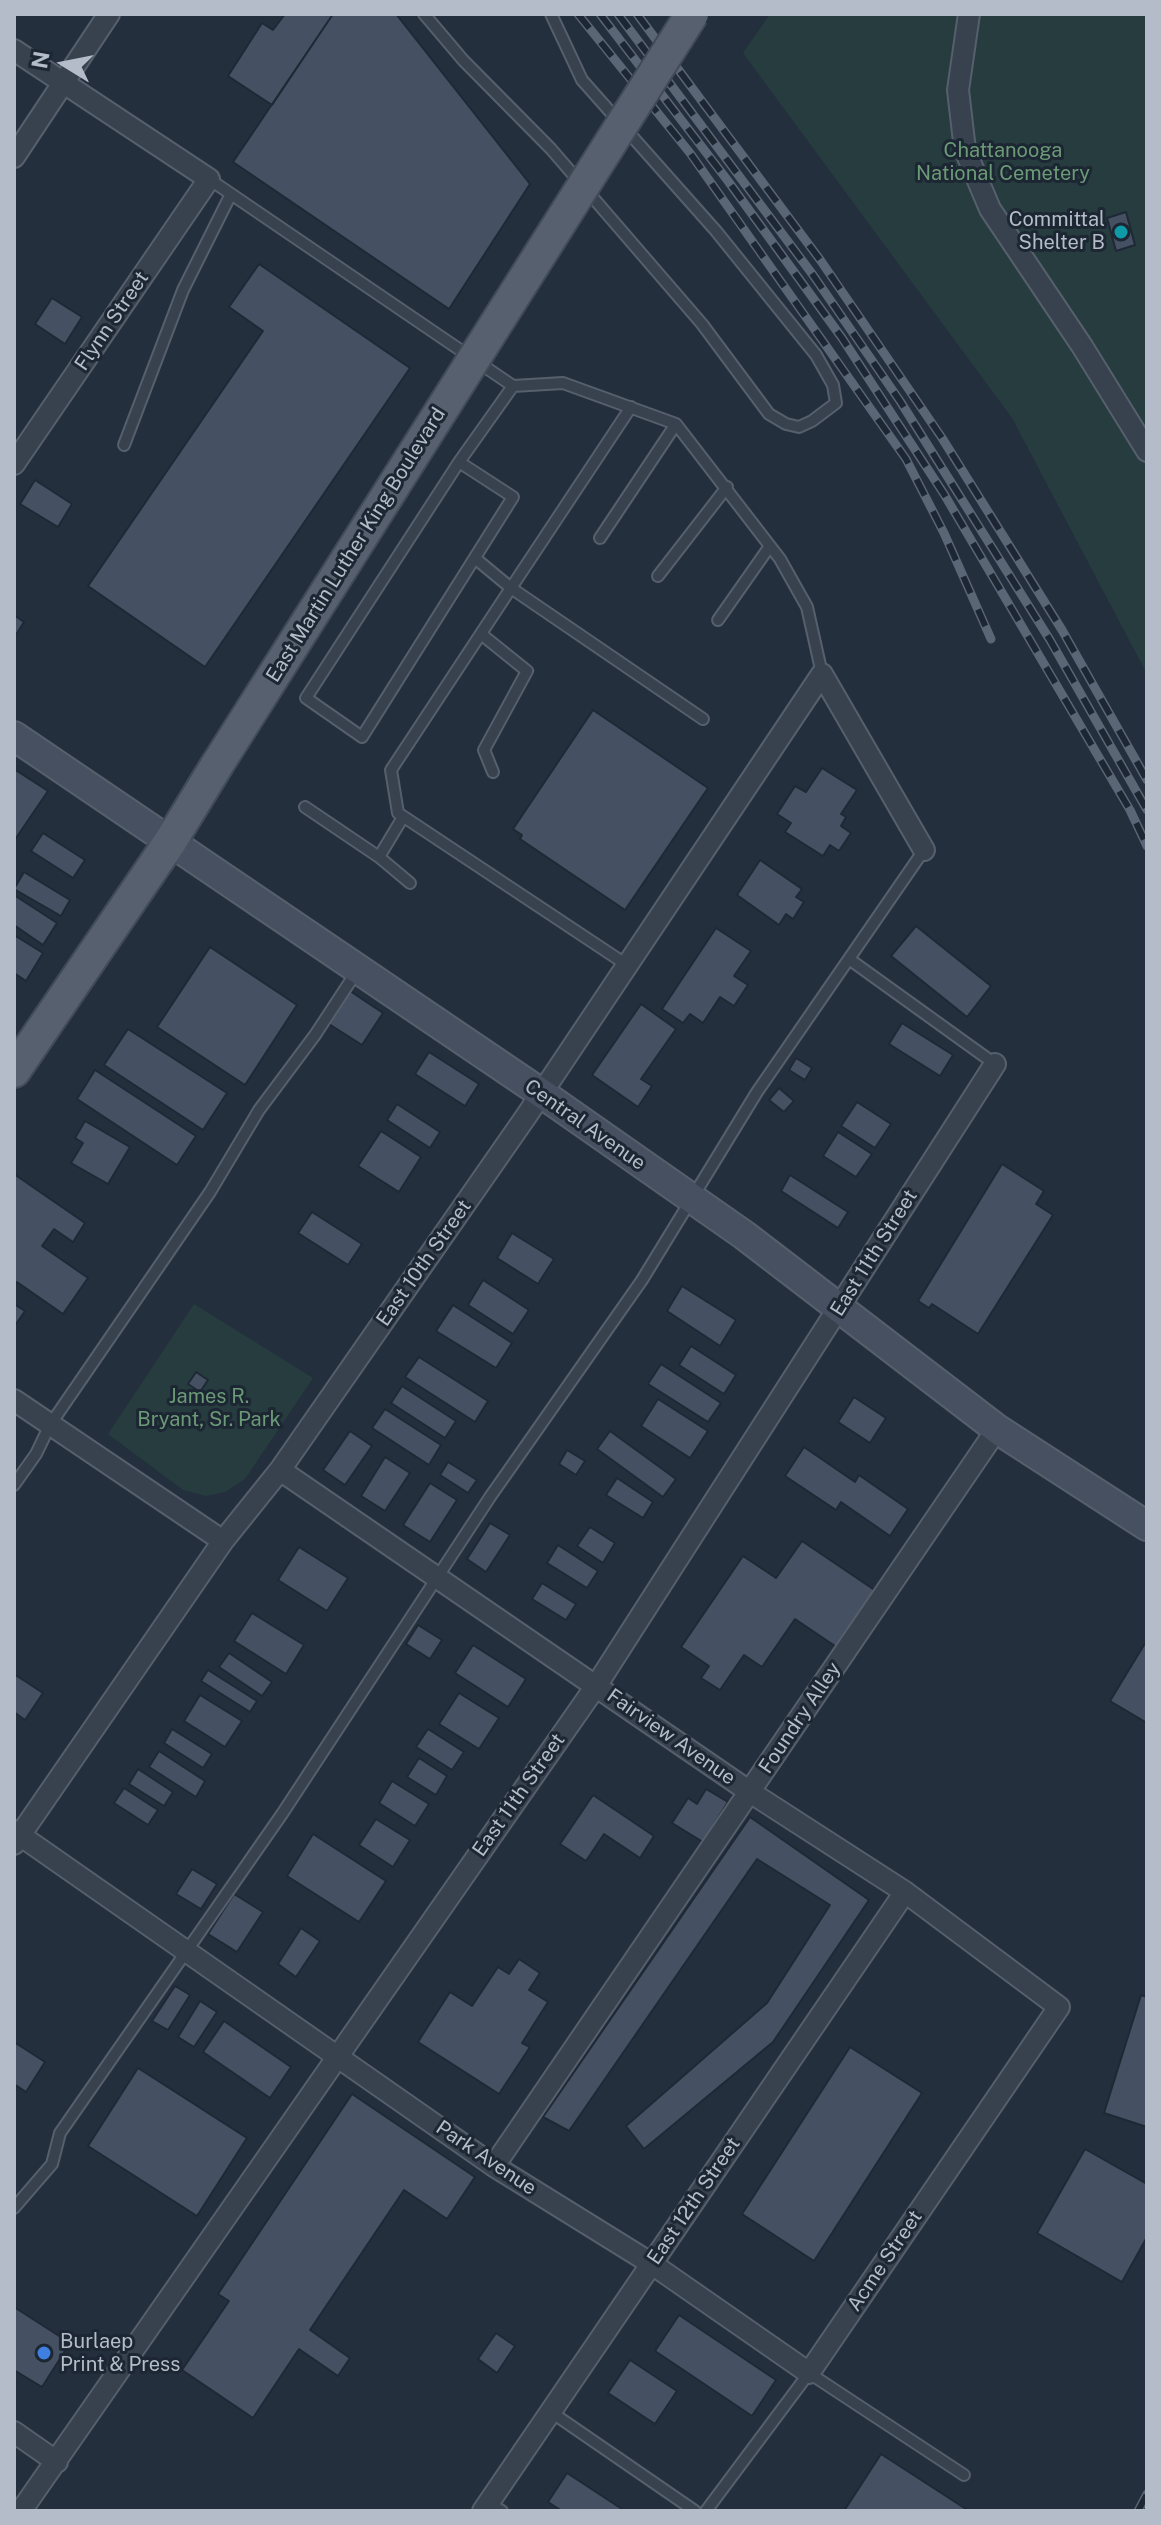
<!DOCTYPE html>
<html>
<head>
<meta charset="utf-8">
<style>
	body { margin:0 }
	#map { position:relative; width:1161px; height:2525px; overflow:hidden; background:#242f3e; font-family:"Public Sans",sans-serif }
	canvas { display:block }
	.frame { position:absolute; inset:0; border:16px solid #b4bcc9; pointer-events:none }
	.north { position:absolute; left:24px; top:24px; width:80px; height:80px; -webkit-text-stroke:6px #1d2633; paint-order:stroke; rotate:280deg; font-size:22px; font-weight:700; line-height:32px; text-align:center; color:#b4bcc9 }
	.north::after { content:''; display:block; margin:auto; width:28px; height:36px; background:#b4bcc9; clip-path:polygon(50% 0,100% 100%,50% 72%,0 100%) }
</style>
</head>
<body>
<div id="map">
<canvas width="1161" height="2525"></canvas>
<div class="frame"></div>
<div class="north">N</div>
</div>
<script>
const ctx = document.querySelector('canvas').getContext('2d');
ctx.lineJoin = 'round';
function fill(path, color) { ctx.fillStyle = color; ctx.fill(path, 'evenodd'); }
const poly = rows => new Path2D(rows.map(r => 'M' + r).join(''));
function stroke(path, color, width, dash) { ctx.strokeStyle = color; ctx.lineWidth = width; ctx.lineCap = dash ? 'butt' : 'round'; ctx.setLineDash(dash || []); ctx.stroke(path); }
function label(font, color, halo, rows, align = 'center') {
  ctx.font = font + ' "Public Sans",sans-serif'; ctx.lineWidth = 6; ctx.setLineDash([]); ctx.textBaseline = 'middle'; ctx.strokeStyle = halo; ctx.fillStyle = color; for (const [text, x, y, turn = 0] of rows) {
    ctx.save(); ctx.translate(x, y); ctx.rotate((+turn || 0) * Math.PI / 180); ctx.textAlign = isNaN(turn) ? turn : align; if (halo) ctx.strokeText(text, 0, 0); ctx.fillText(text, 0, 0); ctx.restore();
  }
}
fill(poly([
	[770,14,1147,14,1147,674,1012,418,743,53],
	[194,1304,313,1378,245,1479,225,1492,206,1496,183,1490,108,1434]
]), '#263c3f');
const building = poly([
	[285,14,333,14,272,105,228,76,262,23,273,30,285,14],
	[333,14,396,14,530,184,449,309,233,162,333,14],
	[1126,212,1135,245,1116,251,1107,218,1126,212],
	[259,264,410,368,205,667,88,586,263,331,229,307,259,264],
	[52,298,82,317,65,344,35,324,52,298],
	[35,480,72,504,58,527,20,504,35,480],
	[14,615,24,622,14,638,14,615],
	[593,710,708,788,625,910,520,839,522,835,513,829,593,710],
	[822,768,857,790,841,814,846,817,841,826,851,833,839,851,830,845,823,856,785,832,791,823,777,814,795,786,806,792,822,768],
	[14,769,48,791,14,841,14,769],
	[43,833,85,860,73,878,31,851,43,833],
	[760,860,802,889,796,897,804,902,793,919,786,914,779,925,737,895,760,860],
	[24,872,70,900,61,916,14,889,24,872],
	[14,895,57,923,43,945,14,925,14,895],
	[916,926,991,986,967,1017,891,956,916,926],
	[716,928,751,951,734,976,748,985,734,1006,720,997,703,1023,690,1014,683,1023,662,1009,716,928],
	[14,935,43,953,26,981,14,973,14,935],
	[210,947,297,1005,245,1085,157,1027,210,947],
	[350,991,383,1013,362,1045,329,1024,350,991],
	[641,1004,676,1029,641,1079,652,1086,638,1107,592,1075,641,1004],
	[902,1023,953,1055,940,1076,889,1044,902,1023],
	[128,1029,227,1093,203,1130,104,1065,128,1029],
	[429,1052,479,1084,465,1106,415,1074,429,1052],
	[796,1058,812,1068,805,1080,789,1070,796,1058],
	[95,1070,196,1136,177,1165,77,1099,95,1070],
	[779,1088,794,1101,784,1112,769,1100,779,1088],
	[857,1102,891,1124,875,1148,841,1126,857,1102],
	[397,1104,440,1132,430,1148,387,1120,397,1104],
	[85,1121,130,1147,108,1184,71,1163,83,1143,75,1138,85,1121],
	[381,1131,421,1157,399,1192,358,1166,381,1131],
	[838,1132,872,1154,856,1177,823,1156,838,1132],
	[1002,1164,1044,1191,1036,1204,1053,1215,978,1334,932,1304,929,1308,918,1301,1002,1164],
	[14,1174,85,1223,73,1242,54,1229,42,1246,88,1278,63,1314,17,1282,14,1287,14,1174],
	[790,1175,848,1212,838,1228,781,1191,790,1175],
	[312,1212,362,1244,348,1265,298,1233,312,1212],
	[512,1233,554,1259,538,1284,497,1258,512,1233],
	[483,1280,529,1310,513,1334,468,1305,483,1280],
	[682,1286,736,1320,720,1346,667,1311,682,1286],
	[14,1304,25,1311,14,1327,14,1304],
	[453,1305,512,1343,496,1368,436,1331,453,1305],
	[691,1346,736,1375,724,1394,679,1365,691,1346],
	[419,1357,488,1401,475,1422,405,1377,419,1357],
	[661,1364,721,1403,708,1422,648,1384,661,1364],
	[196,1372,208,1380,200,1392,188,1384,196,1372],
	[402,1386,456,1421,445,1438,391,1403,402,1386],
	[854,1397,886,1418,870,1443,838,1422,854,1397],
	[658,1399,708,1431,690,1458,641,1426,658,1399],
	[385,1409,441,1445,429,1465,372,1428,385,1409],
	[350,1431,372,1446,345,1485,323,1470,350,1431],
	[610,1431,676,1479,663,1497,597,1449,610,1431],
	[804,1447,855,1482,859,1475,908,1509,890,1536,841,1502,836,1510,785,1476,804,1447],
	[567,1450,585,1461,576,1475,559,1464,567,1450],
	[385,1457,410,1473,385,1511,361,1496,385,1457],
	[448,1462,477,1480,468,1493,440,1475,448,1462],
	[617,1478,653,1502,643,1518,606,1495,617,1478],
	[430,1483,457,1500,430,1542,403,1525,430,1483],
	[490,1523,510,1535,486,1572,467,1559,490,1523],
	[590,1527,615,1543,603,1563,577,1546,590,1527],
	[802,1541,876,1591,838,1648,795,1619,762,1667,744,1655,720,1690,701,1678,709,1666,681,1647,743,1556,776,1578,802,1541],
	[558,1545,598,1571,587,1588,547,1563,558,1545],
	[299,1547,348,1578,327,1611,278,1580,299,1547],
	[542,1583,576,1604,566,1620,532,1599,542,1583],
	[252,1613,304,1645,286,1674,234,1641,252,1613],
	[418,1625,442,1640,430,1659,406,1644,418,1625],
	[1147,1640,1147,1723,1110,1701,1147,1640],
	[473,1645,526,1679,508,1707,455,1673,473,1645],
	[229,1653,272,1682,262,1696,219,1667,229,1653],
	[208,1670,257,1701,250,1712,201,1681,208,1670],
	[14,1674,43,1693,25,1720,14,1712,14,1674],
	[459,1693,499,1718,479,1749,439,1724,459,1693],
	[200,1695,242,1721,225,1747,184,1721,200,1695],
	[172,1729,212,1754,203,1768,164,1743,172,1729],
	[428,1729,464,1752,452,1770,416,1747,428,1729],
	[159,1751,205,1781,196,1797,149,1767,159,1751],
	[419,1758,447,1776,436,1795,407,1777,419,1758],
	[138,1769,173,1792,164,1806,129,1784,138,1769],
	[392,1781,429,1804,415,1826,379,1803,392,1781],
	[124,1788,158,1810,148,1825,114,1803,124,1788],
	[706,1789,728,1802,703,1842,672,1823,688,1798,697,1804,706,1789],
	[593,1795,654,1836,640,1858,604,1834,586,1861,560,1844,593,1795],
	[750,1817,869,1900,773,2042,644,2149,626,2126,767,2003,830,1905,757,1859,569,2131,543,2117,750,1817],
	[376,1819,410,1840,393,1867,359,1845,376,1819],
	[313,1834,386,1881,359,1922,287,1876,313,1834],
	[192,1869,217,1884,201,1909,176,1894,192,1869],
	[234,1894,263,1912,237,1952,208,1934,234,1894],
	[301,1928,320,1941,296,1977,278,1964,301,1928],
	[519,1959,540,1973,529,1990,548,2002,522,2043,530,2047,499,2094,418,2042,450,1992,472,2006,498,1967,509,1974,519,1959],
	[175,1986,190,1995,168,2030,152,2021,175,1986],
	[1141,1995,1147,1997,1147,2127,1104,2113,1141,1995],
	[200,2001,217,2012,194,2047,178,2037,200,2001],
	[224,2021,291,2067,270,2098,203,2052,224,2021],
	[14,2042,45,2062,26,2092,14,2084,14,2042],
	[850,2047,922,2093,814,2261,742,2214,850,2047],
	[138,2068,247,2138,197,2216,88,2146,138,2068],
	[352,2094,475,2177,447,2219,404,2190,310,2330,350,2358,338,2376,299,2349,253,2418,182,2370,229,2301,218,2294,352,2094],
	[1085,2149,1147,2184,1147,2237,1122,2282,1037,2233,1085,2149],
	[14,2307,70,2343,42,2387,14,2370,14,2307],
	[679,2315,776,2380,752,2416,655,2351,679,2315],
	[496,2333,515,2346,497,2373,478,2359,496,2333],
	[630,2360,677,2391,655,2424,608,2393,630,2360],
	[881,2454,969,2511,844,2511,881,2454],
	[567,2473,625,2511,562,2511,548,2502,567,2473]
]);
fill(building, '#455162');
stroke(building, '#1f2835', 2);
const service = poly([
	[424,14,463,60,551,149,702,324,769,414,786,424,799,427,812,421,836,403,833,385,816,355,716,231,582,80,551,14],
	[209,179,513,386,459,462,306,698,362,737,513,497,459,462],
	[513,386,563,383,676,424,780,559,807,607,822,674],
	[124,445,183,290,231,194],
	[600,538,676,424],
	[476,559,511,588,631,407],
	[658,576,727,487],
	[718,620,770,546],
	[481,634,527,671,484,750,493,772],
	[305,807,379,857,403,817],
	[379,857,410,883],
	[849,959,995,1064],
	[627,965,398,813,391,770,511,588,703,719],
	[14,1485,36,1454,50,1425,210,1192,259,1110,315,1035,357,971],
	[14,2208,52,2164,60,2133,282,1814,490,1497,642,1280,757,1092,924,850],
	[551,2412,695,2511],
	[488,2503,502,2511],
	[706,2511,809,2373,964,2475]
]);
const minor = poly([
	[969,14,958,90,965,150,990,209,1082,346,1147,451],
	[14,50,209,179,14,464],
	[14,157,109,14],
	[14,1400,223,1541],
	[14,1831,494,2166,652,2264,809,2373,1059,2007,905,1892,750,1792,280,1470],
	[14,1844,223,1541,280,1470,527,1115,822,674,924,850],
	[494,2166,997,1429],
	[14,2432,57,2462],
	[21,2511,596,1686,995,1064],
	[483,2511,905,1892]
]);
const secondary = poly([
	[14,736,541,1093,744,1235,997,1429,1147,1526]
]);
const primary = poly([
	[14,1071,170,842,217,765]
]);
stroke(service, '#565f6c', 14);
stroke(minor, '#565f6c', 24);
stroke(secondary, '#565f6c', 32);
stroke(primary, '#414a57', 36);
stroke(service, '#38414e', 10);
stroke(minor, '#38414e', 20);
stroke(secondary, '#465061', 28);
stroke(primary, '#56606e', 32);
const rail = poly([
	[578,14,690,153,906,459,944,533,991,639],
	[600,14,728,181,842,338,944,494,1130,810,1147,846],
	[618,14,813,275,900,401,1050,640,1147,810],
	[637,14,821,261,942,438,1062,630,1147,780],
	[1138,2511,1147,2494]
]);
stroke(rail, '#5a6575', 9);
stroke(rail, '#1d2633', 6, [18]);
const primaryBridge = poly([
	[217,765,692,14]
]);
stroke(primaryBridge, '#414a57', 36, []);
stroke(primaryBridge, '#56606e', 32);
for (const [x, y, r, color] of [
	[1121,232,8,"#0f9aa8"],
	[44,2353,8,"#3f7fe0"]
]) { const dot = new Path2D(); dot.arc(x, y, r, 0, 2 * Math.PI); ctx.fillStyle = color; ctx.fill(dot); stroke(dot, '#1d2633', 3); }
label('20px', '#6b9a76', '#1d2633', [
	["Chattanooga",1003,151],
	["National Cemetery",1003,174],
	["James R.",209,1397],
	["Bryant, Sr. Park",209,1420]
]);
label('20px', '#b4bcc9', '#1d2633', [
	["Committal",1105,220],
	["Shelter B",1105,243],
	["Burlaep",60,2342,"left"],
	["Print & Press",60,2365,"left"]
], 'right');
label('20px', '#b4bcc9', '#1d2633', [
	["Flynn Street",112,321,-56],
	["East Martin Luther King Boulevard",356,545,-58],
	["Central Avenue",585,1125,35],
	["East 11th Street",874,1253,-58],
	["East 10th Street",424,1263,-55],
	["Foundry Alley",800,1718,-56],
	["Fairview Avenue",671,1737,35],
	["East 11th Street",519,1795,-55],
	["Park Avenue",486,2158,34],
	["East 12th Street",694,2201,-56],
	["Acme Street",885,2261,-56]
]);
</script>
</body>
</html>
